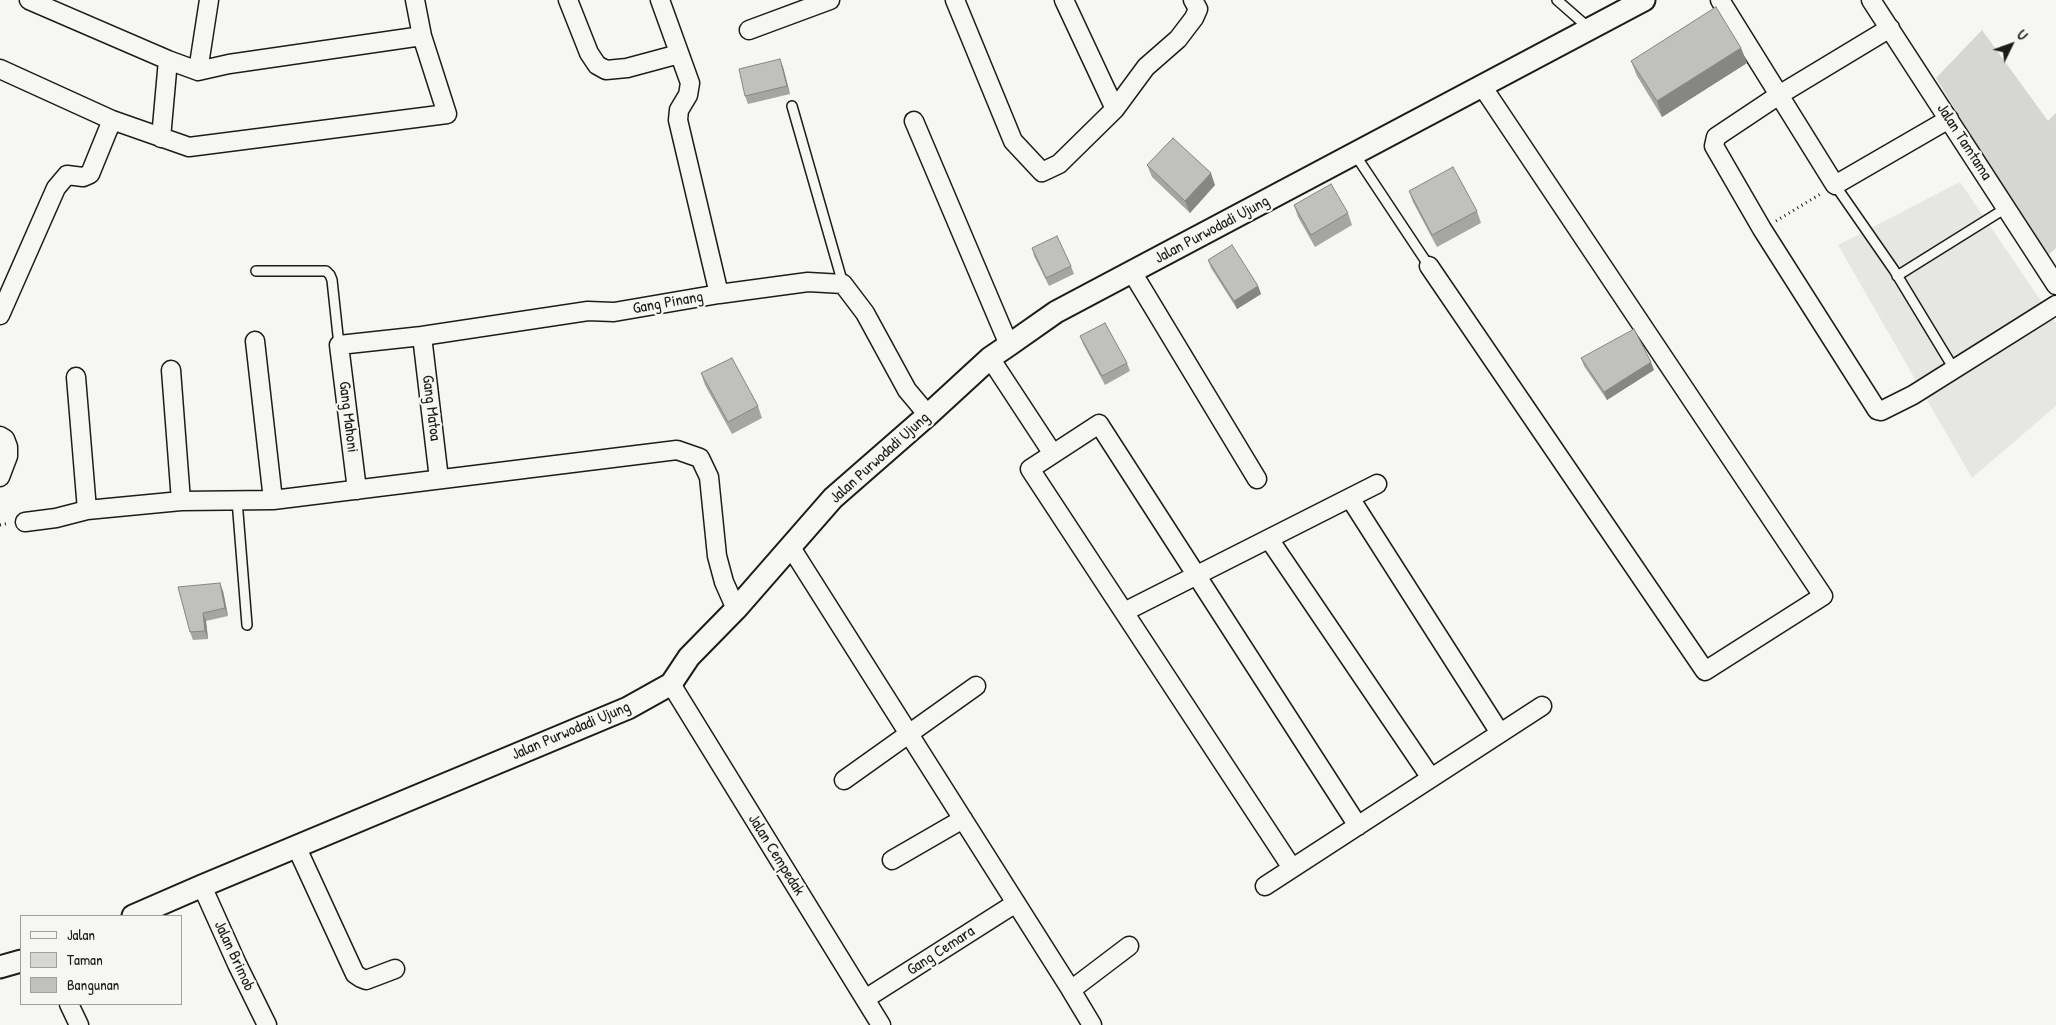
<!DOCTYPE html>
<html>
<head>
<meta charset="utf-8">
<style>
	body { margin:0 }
	#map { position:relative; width:2056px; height:1025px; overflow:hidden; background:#f6f6f2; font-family:"Patrick Hand",sans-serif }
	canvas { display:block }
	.legend { position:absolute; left:20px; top:915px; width:162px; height:90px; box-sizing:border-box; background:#f6f6f2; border:1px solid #9f9f9c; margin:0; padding:6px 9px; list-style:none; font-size:15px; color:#1c1c1c }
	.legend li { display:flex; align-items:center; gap:10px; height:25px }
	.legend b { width:25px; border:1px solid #9f9f9c }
	.north { position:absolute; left:1986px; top:20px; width:50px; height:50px; -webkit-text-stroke:4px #f6f6f2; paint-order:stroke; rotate:48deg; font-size:14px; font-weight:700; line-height:20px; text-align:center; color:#1c1c1c }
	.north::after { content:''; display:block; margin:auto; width:18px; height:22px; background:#1c1c1c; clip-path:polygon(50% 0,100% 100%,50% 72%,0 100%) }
</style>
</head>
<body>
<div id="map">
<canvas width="2056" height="1025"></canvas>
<ul class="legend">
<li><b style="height:6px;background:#f6f6f2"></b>Jalan</li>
<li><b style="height:14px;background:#d6d6d2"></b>Taman</li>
<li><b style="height:14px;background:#c0c0bd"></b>Bangunan</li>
</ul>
<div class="north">U</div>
</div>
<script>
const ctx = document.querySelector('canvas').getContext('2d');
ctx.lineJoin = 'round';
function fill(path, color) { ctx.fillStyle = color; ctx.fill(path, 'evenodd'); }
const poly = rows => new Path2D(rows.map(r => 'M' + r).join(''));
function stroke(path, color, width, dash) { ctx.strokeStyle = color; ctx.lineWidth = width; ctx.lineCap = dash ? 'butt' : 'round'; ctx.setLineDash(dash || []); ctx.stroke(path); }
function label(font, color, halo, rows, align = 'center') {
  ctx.font = font + ' "Patrick Hand",sans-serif'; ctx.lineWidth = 4.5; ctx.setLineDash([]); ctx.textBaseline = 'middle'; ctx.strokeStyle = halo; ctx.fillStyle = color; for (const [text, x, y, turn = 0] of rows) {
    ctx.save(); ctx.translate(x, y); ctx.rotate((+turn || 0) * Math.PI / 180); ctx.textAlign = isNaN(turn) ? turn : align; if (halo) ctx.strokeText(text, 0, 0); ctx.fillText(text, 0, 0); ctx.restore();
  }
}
fill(poly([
	[1960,182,2056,323,2056,406,1972,478,1838,245]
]), '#e6e6e2');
fill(poly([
	[1982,30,2048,121,2056,113,2056,248,2045,258,1936,78]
]), '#d6d6d2');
const service = poly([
	[1557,0,1590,29],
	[792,106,843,284],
	[1354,153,1429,266],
	[1835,185,1894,270,1954,369],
	[256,271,326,271,330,275,332,280,339,345],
	[1897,276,2006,208],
	[237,500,247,625]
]);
const minor = poly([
	[29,0,168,60,198,71,229,64,422,36],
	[568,0,589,53,597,65,606,70,627,68,679,54],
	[660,0,690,83,688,95,679,110,678,120,719,294],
	[955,0,1013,141,1042,172,1059,164,1115,109,1146,67,1178,39,1194,18,1198,9,1193,0],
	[1064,0,1115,109],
	[1720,0,1835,185,1949,119],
	[1871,0,2056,285],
	[1890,28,1779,95,1716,137,1714,146,1762,229,1877,410,1881,411,1913,395,2056,305],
	[749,30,830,0],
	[0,69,112,120,189,147,447,114,422,36,415,0],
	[198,71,209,0],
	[914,121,1009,345],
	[161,138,168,60],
	[1429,266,1705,671,1823,596,1482,86],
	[1132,272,1257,479],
	[0,315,56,188,67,175,83,177,90,174,112,120],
	[422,336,439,479],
	[255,341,273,500],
	[990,358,1053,454],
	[171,370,181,501],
	[76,377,87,510,181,501,273,500,677,450,700,458,709,477,717,556,724,582,736,609],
	[0,436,5,439,8,447,8,456,0,477],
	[357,490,339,345,422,336,588,311,614,312,719,294,808,282,843,284,865,313,907,390,928,415],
	[1350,498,1500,733],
	[25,522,56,518,87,510],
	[1269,539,1431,778],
	[790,546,1071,990,1129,946],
	[1124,612,1377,484],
	[671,684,881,1025],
	[844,780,976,686],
	[296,846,355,974,361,978,366,980,395,969],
	[892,860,963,819],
	[1292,868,1030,469,1099,424,1358,826],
	[202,886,237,964,267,1025],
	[1265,886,1542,706],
	[1071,990,1092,1025],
	[865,999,1016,903],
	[69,1004,79,1025]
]);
const tertiary = poly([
	[133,916,202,886,628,708,671,684,689,657,736,609,833,498,928,415,990,358,1009,345,1056,312,1644,0],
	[0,967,21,961]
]);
stroke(service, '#1c1c1c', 12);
stroke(minor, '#1c1c1c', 21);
stroke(tertiary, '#1c1c1c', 25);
stroke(poly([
	[1776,221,1822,193],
	[0,525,9,523]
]), '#1c1c1c', 3, [1, 4]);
stroke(service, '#f6f6f2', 9);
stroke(minor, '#f6f6f2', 18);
stroke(tertiary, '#f6f6f2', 21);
fill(poly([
	[1741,48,1747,63,1662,117,1637,76,1631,61],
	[783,67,790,94,748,104,745,96],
	[1147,165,1215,185,1190,213,1152,177],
	[1409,191,1477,211,1481,223,1437,247,1413,202],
	[1294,205,1348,213,1352,225,1315,247,1298,217],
	[1032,248,1071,266,1074,274,1049,286,1034,256],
	[1208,260,1258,286,1261,294,1237,309,1211,268],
	[1080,336,1127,363,1130,371,1105,385,1083,344],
	[1581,358,1654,370,1607,400,1584,366],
	[701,373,758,406,762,418,732,434,705,385],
	[178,587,223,591,228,616,206,621,208,639,193,640,190,632]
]), '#a5a5a3');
fill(poly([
	[1741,48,1747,63,1662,117,1657,101],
	[780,59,783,67,790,94,787,86],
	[1211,173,1215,185,1190,213,1185,201],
	[1258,286,1261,294,1237,309,1234,301],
	[1651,362,1654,370,1607,400,1604,392],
	[220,583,223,591,228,616,225,608],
	[203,613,206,621,208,639,205,631]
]), '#868684');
const building = poly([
	[1716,7,1741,48,1657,101,1631,61,1716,7],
	[780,59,787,86,745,96,739,69,780,59],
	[1173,138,1211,173,1185,201,1147,165,1173,138],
	[1453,167,1477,211,1432,235,1409,191,1453,167],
	[1331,184,1348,213,1311,235,1294,205,1331,184],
	[1057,236,1071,266,1046,278,1032,248,1057,236],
	[1232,245,1258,286,1234,301,1208,260,1232,245],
	[1105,323,1127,363,1102,376,1080,336,1105,323],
	[1634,329,1651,362,1604,392,1581,358,1634,329],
	[732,358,758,406,728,422,701,373,732,358],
	[220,583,225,608,203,613,205,631,190,632,178,587,220,583]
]);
fill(building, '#c0c0bd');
stroke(building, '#868684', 1);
label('16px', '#1c1c1c', '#f6f6f2', [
	["Jalan Tamtama",1964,142,57],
	["Jalan Purwodadi Ujung",1212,230,-28],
	["Gang Pinang",668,303,-10],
	["Gang Matoa",431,408,83],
	["Gang Mahoni",348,417,83],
	["Jalan Purwodadi Ujung",880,458,-42],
	["Jalan Purwodadi Ujung",571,731,-23],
	["Jalan Cempedak",776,855,58],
	["Gang Cemara",941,951,-33],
	["Jalan Brimob",234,956,65]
]);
</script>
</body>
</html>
